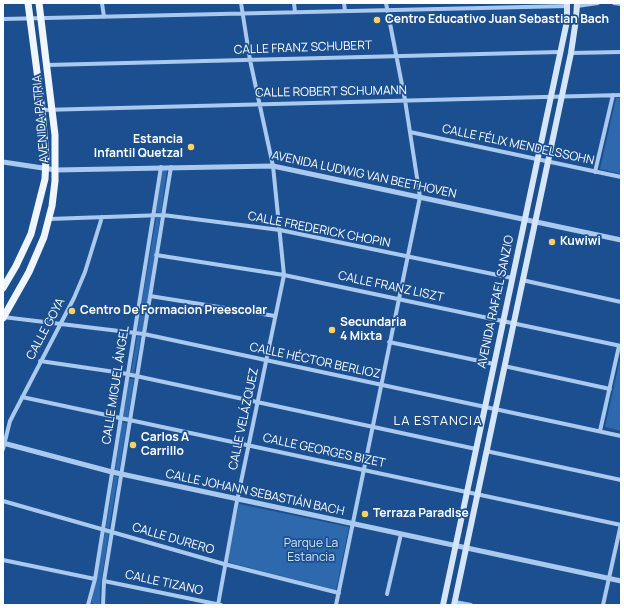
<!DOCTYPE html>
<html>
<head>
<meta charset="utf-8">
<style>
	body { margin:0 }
	#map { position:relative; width:624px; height:608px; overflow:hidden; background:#1b4f8f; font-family:Manrope,sans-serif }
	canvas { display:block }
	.frame { position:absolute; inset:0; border:4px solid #fff; pointer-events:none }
</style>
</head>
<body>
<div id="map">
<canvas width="624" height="608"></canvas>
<div class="frame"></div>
</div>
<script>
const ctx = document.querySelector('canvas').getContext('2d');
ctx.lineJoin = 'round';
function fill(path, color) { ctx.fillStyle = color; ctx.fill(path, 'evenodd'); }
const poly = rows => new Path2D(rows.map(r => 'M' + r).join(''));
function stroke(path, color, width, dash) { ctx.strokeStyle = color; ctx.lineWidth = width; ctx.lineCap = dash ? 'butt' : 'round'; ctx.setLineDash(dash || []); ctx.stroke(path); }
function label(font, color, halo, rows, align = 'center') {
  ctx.font = font + ' Manrope,sans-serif'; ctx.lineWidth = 3.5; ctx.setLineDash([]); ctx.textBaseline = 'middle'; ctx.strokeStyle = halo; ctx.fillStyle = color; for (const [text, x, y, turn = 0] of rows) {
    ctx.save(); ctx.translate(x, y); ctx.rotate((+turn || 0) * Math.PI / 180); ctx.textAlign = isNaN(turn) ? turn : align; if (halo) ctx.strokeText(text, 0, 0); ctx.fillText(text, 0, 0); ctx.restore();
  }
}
fill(poly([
	[616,98,621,98,621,174,600,169],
	[162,170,167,170,161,213,156,212],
	[156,218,160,218,143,331,137,331],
	[137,336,141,337,134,373,131,373],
	[621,355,621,431,605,427],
	[129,379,134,379,128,418,123,417],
	[122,422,127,423,119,471,115,471],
	[114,476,118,477,109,529,106,527],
	[239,504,349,527,336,590,227,562],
	[105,532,109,533,100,589,100,605,91,605]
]), '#2e69ad');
stroke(poly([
	[102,3,104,17],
	[294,3,295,12],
	[344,3,345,11],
	[614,3,621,4],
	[577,6,598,3],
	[3,19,568,6],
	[571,53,621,52],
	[47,65,560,52],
	[42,110,621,95],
	[410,132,621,177],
	[595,172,613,95],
	[49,219,163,215,280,230,512,278],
	[156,255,284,275,621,346],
	[522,280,621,302],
	[150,296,275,316],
	[3,317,144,334,621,436],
	[389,342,494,364],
	[40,361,122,373,476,449],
	[504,366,610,389],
	[22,397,621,525],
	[600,431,619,346],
	[3,449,10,421,74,298,85,272,102,217],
	[486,451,621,480],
	[3,501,224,564,339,593],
	[3,560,95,579],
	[104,581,221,605],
	[387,594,401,534],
	[455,602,471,605],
	[88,605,95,579,161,167],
	[103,605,104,581,171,167],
	[218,605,236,506,284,275,273,166,250,60,241,3],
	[336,605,420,197,405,100,386,3],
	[603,605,621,524]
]), '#a9c9ee', 4);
stroke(poly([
	[3,162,56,170,273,166,621,240],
	[3,443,112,472,621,581]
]), '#a9c9ee', 5);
stroke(poly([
	[443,605,567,21,567,3],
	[454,605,571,53,576,19,577,3]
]), '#d6e6fa', 6);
stroke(poly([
	[3,288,16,266,31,234,45,179,46,157,42,110,28,3],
	[3,318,29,272,44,237,52,206,55,181,55,135,39,3]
]), '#f0f6ff', 7);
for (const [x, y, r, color] of [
	[377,20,4,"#ffd166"],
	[191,147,4,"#ffd166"],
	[552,242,4,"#ffd166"],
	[72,311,4,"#ffd166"],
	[332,330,4,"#ffd166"],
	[133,445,4,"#ffd166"],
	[365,514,4,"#ffd166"]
]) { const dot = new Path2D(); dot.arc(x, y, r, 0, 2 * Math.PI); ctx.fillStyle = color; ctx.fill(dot); stroke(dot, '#1b4f8f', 1.5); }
label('bold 12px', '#fff', '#1b4f8f', [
	["Centro Educativo Juan Sebastian Bach",385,20],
	["Estancia",183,140,"right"],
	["Infantil Quetzal",183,154,"right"],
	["Kuwiwi",560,242],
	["Centro De Formacion Preescolar",80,311],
	["Secundaria",340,323],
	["4 Mixta",340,337],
	["Carlos A",141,438],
	["Carrillo",141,452],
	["Terraza Paradise",373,514]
], 'left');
label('12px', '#fff', '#1b4f8f', [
	["CALLE FRANZ SCHUBERT",303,48,-2],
	["CALLE ROBERT SCHUMANN",331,92,-1],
	["AVENIDA PATRIA",41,119,-95],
	["CALLE FÉLIX MENDELSSOHN",518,145,12],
	["AVENIDA LUDWIG VAN BEETHOVEN",364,175,12],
	["CALLE FREDERICK CHOPIN",319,230,11],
	["CALLE FRANZ LISZT",391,287,12],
	["AVENIDA RAFAEL SANZIO",496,302,-78],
	["CALLE GOYA",46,329,-62],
	["CALLE HÉCTOR BERLIOZ",315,361,12],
	["CALLE MIGUEL ÁNGEL",116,385,-81],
	["CALLE VELÁZQUEZ",244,419,-78],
	["CALLE GEORGES BIZET",324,451,12],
	["CALLE JOHANN SEBASTIÁN BACH",255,493,12],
	["CALLE DURERO",173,539,16],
	["CALLE TIZANO",164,583,12]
]);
label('12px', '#cfe3fa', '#1b4f8f', [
	["Parque La",311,544],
	["Estancia",311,558]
]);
ctx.letterSpacing = '1px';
label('13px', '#fff', '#1b4f8f', [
	["LA ESTANCIA",438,421]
]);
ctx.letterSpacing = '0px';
</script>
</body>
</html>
